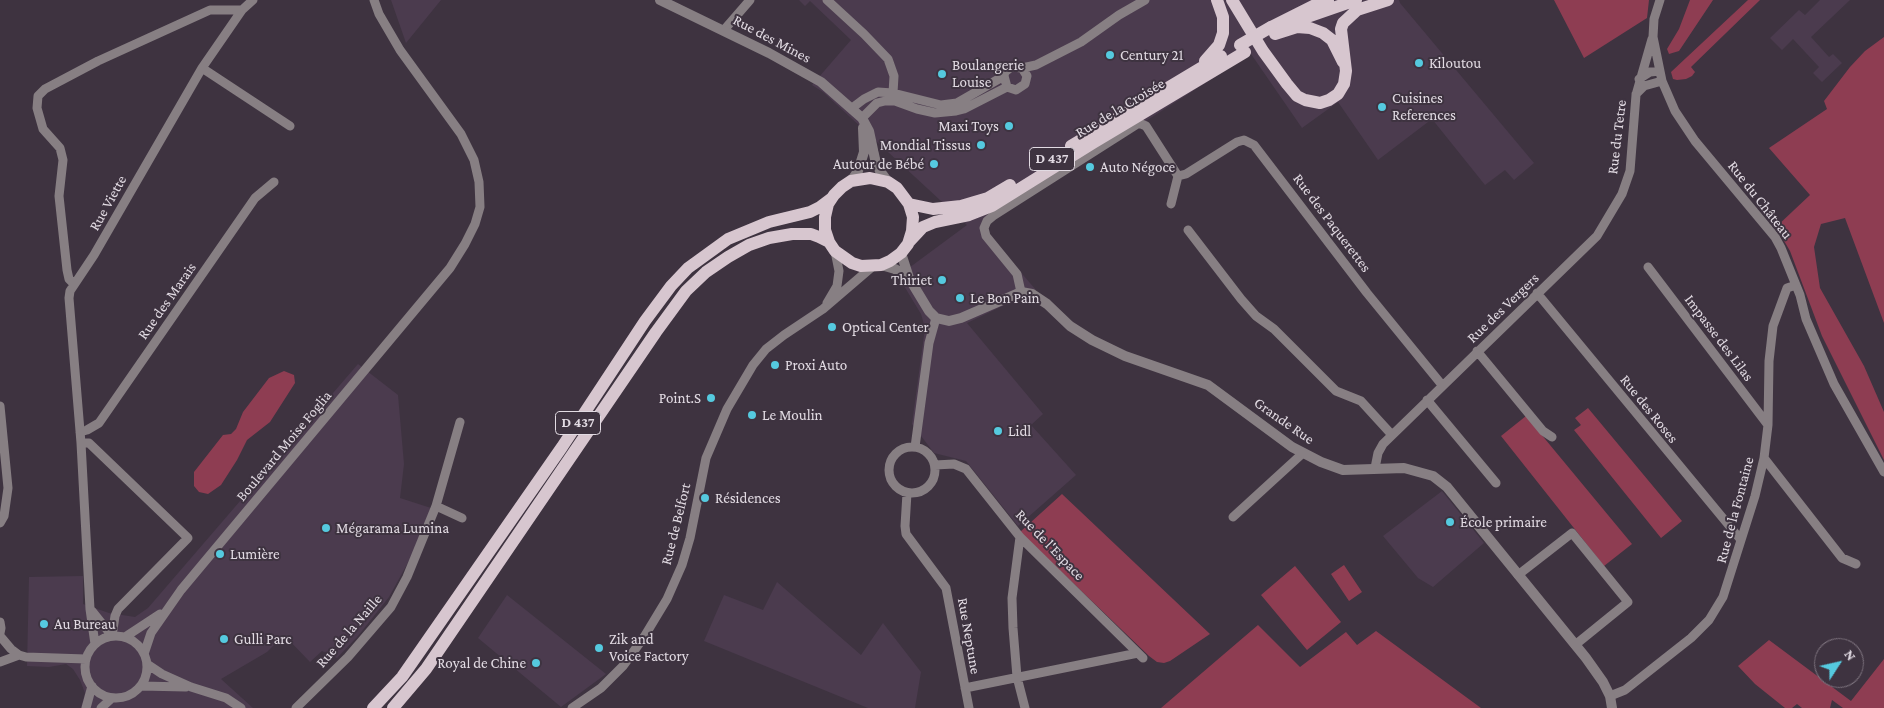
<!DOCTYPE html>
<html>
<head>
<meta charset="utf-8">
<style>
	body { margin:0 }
	#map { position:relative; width:1884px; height:708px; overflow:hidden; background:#3e3340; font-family:"Crimson Pro",serif }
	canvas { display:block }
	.north { position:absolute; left:1814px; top:638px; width:50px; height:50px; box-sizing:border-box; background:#3e3340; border:1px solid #807681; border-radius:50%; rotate:55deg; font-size:14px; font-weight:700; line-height:20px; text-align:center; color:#e2dbe3 }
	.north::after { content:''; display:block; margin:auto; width:18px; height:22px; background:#55cadf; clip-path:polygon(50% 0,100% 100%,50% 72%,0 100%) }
</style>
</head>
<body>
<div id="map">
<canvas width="1884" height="708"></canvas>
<div class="north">N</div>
</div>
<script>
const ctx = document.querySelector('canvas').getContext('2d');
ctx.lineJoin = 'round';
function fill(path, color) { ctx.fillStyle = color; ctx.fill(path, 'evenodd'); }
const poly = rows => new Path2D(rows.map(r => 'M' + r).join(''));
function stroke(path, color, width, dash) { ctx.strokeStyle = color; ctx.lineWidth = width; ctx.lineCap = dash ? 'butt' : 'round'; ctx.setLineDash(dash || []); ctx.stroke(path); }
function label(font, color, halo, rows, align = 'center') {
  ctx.font = font + ' "Crimson Pro",serif'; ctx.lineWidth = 4; ctx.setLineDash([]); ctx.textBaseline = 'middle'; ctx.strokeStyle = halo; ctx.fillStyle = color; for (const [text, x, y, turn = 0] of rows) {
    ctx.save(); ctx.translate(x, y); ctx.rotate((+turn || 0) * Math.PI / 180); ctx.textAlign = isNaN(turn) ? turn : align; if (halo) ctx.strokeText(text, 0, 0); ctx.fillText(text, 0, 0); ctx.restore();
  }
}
fill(poly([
	[391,0,441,0,406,43],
	[799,0,1399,0,1400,3,1534,163,1514,180,1505,170,1485,185,1432,119,1378,160,1338,102,1302,128,1251,54,981,226,1036,290,967,323,1043,414,1031,425,1076,475,1018,526,966,461,934,453,912,424,925,328,921,314,898,276,967,225,823,92,812,85,851,40,810,1,805,6],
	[1820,0,1850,0,1811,37,1829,57,1833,54,1842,63,1822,82,1813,73,1819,67,1793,39,1782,50,1770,38,1799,10,1805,15],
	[358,364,398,395,404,464,400,498,431,508,410,559,389,597,358,636,337,658,322,651,310,662,284,635,267,652,221,679,253,708,81,708,85,693,80,680,73,669,66,664,49,667,27,666,29,577,83,576,83,604,109,613,135,617,148,608],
	[1442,491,1484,543,1433,587,1418,578,1383,536],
	[777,582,861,655,883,623,921,672,915,708,868,708,704,641,724,595,763,610],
	[507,595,606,674,561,707,478,638]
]), '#4b3b4e');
fill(poly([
	[1554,0,1649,0,1647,18,1584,58],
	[1690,0,1713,0,1679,51,1669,54,1667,49,1679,29],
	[1748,0,1760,0,1691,67,1695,72,1692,76,1686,79,1677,80,1673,79,1671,72],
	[1884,37,1884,323,1845,218,1821,224,1814,247,1820,288,1864,366,1884,412,1884,460,1822,336,1790,251,1776,227,1810,195,1769,148,1827,109,1824,101,1850,67,1865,51],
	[284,371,294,375,295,383,270,422,247,440,237,460,221,485,208,494,199,492,194,486,194,472,223,435,231,434,236,429,243,412,269,378],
	[1588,408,1682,521,1661,538,1574,430,1581,425,1575,418],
	[1526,416,1632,544,1604,566,1501,436],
	[1062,494,1210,634,1170,661,1164,663,1157,662,1149,656,1020,532],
	[1344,565,1362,592,1349,601,1331,574],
	[1295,566,1341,622,1307,650,1261,595],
	[1258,625,1300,667,1346,632,1357,645,1376,631,1481,708,1161,708],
	[1769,640,1851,701,1884,659,1884,708,1843,708,1832,700,1830,708,1802,708,1797,704,1792,708,1785,708,1755,684,1738,666]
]), '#8e3d52');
stroke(poly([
	[827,0,864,34,888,59,894,76,893,93],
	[1660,0,1654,19,1653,37,1662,81,1675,111,1695,141,1775,237,1781,248,1800,295,1806,319,1834,384,1884,472],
	[724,30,750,0],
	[202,68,290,126],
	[1022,68,1027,76,1025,84,1016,90,1007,87,1004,76,1005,72,1011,67,1022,68,1036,65,1081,42,1119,15,1145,0],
	[1639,79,1650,72,1660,71],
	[1636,94,1644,86,1662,81],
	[852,108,864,99,878,92,893,93,941,105,957,103,1004,76],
	[862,118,877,103,885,101,895,101,917,109,935,113,956,111,964,109,1007,87],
	[1178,176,1186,174,1237,142,1244,140,1254,145,1367,293,1442,385],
	[1171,204,1178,176],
	[1188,230,1241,299,1256,316,1274,329,1336,391,1361,401,1392,435],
	[1648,267,1768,425],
	[74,284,69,279,67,270,59,196,63,160,60,148,43,129,37,108,38,96,45,89,98,61,210,10,242,10],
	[1021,292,1017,274,986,236,984,228,987,221,993,216,1139,123,1146,126,1178,176],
	[1537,293,1741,540],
	[827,303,837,286,839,271,835,251],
	[1477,351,1543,431,1552,437],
	[1427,400,1496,483],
	[80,432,87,430,99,423,255,198,274,182],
	[81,443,89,443,188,538,118,609,115,616,112,636],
	'889 470a23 23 0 1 1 46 0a23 23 0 1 1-46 0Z',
	[915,447,929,343,936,318],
	[1764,458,1842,558,1856,564],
	[935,465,954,464,966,469,1020,537,1143,658],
	[1375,468,1378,453,1383,444,1597,236,1622,194,1630,171,1636,95,1652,39],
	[907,493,905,526,906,534,946,588,969,708],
	[436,506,462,518],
	[1233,517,1303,453],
	[0,523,4,516,8,488,0,406],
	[1020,537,1012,598,1013,628,1017,677,1025,708],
	[1518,575,1572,533,1628,602,1575,645],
	[92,611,112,636],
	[0,622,1,628,0,633],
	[0,636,11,649,19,655,26,657,86,659],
	'85 667a31 31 0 1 1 62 0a31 31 0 1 1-62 0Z',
	[125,637,160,614],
	[95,644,90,609,81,443,69,298,70,291,94,255,202,68,242,10,253,0],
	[144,654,151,633,181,590,450,268,465,244,475,224,480,207,479,182,474,160,461,134,400,50,379,14,374,0],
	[0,662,19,655],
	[147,664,162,674,191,687,226,698,241,708],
	[141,686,186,687],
	[965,688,1138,653],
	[1610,696,1625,690,1691,638,1709,620,1723,597,1755,496,1764,458,1768,425,1769,361,1773,326,1787,288,1796,285],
	[86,708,92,686],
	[101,708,112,698],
	[296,708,348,657,391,607,407,577,436,506,460,422],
	[572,708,601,688,623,666,644,637,667,599,682,565,690,538,706,458,727,409,753,365,766,349,784,335,823,309,872,267]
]), '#877f83', 9);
stroke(poly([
	[660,0,769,53,821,82,862,118,869,131,875,159,880,171,888,182],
	[851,181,858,171,864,152,863,128],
	[901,253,909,278,929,311,936,318,949,321,961,318,1021,292,1032,294,1047,304,1070,326,1092,340,1125,356,1208,385,1292,447,1321,462,1343,470,1404,468,1433,476,1447,487,1586,658,1603,682,1610,696,1612,708],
	[881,265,895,269,909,278]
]), '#877f83', 10);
stroke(poly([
	[1232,0,1263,51,1287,84,1297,96,1305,100,1320,103,1329,100,1338,94,1344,84,1346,71,1341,29,1343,23,1357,10,1388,0],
	[1288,26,1307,17,1356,0],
	[1271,27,1317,4,1328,0],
	[1275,34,1297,27,1310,28,1323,33,1332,40,1343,62],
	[1205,61,1219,45,1223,33,1223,17,1217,0],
	[1071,146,1221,56],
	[909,204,933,209,961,206,988,198,1010,185],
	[909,242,923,227,935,222,969,215,992,206,1093,143,1245,52],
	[373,708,402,677,562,447,645,321,671,286,688,268,728,239,769,222,810,212,820,207,832,198],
	[393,708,426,669,656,332,686,291,706,272,728,257,749,245,769,238,792,234,811,234,819,237,829,242,835,251,852,263,861,266,881,265,890,261,901,253,908,244,912,231,913,217,909,204,897,188,888,182,870,178,851,181,842,187,834,195,828,204,825,217,825,230,829,242]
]), '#d7c6cf', 12);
stroke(poly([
	[1240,45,1271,27]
]), '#d7c6cf', 12);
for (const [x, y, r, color] of [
	[1110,55,5,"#55cadf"],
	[1419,63,5,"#55cadf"],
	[942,74,5,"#55cadf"],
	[1382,107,5,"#55cadf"],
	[1009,126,5,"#55cadf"],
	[981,145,5,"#55cadf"],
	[934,164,5,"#55cadf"],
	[1090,167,5,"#55cadf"],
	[942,280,5,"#55cadf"],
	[960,298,5,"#55cadf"],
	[832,327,5,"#55cadf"],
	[775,365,5,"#55cadf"],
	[711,398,5,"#55cadf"],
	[752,415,5,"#55cadf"],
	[998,431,5,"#55cadf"],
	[705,498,5,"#55cadf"],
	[1450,522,5,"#55cadf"],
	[326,528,5,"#55cadf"],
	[220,554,5,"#55cadf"],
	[44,624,5,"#55cadf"],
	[224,639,5,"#55cadf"],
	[599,648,5,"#55cadf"],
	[536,663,5,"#55cadf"]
]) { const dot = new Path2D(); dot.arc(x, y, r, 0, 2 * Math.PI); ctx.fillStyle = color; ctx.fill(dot); stroke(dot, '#3e3340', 2); }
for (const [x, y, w] of [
	[1052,159,45],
	[578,423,45]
]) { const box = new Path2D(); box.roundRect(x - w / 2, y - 11.5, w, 23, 4); ctx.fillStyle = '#3e3340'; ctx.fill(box); stroke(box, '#e2dbe3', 1); }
label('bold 14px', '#e2dbe3', null, [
	["D 437",1052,159],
	["D 437",578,423]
]);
label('15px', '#e2dbe3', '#3e3340', [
	["Rue des Mines",772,39,28],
	["Rue de la Croisée",1120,108,-31],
	["Rue du Tetre",1617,137,-83],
	["Rue du Château",1760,200,52],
	["Rue Viette",108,203,-61],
	["Rue des Paquerettes",1332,223,53],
	["Rue des Marais",167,301,-55],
	["Rue des Vergers",1503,308,-44],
	["Impasse des Lilas",1719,338,53],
	["Rue des Roses",1649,409,51],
	["Grande Rue",1284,421,35],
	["Boulevard Moise Foglia",284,446,-50],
	["Rue de la Fontaine",1735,510,-75],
	["Rue de Belfort",676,524,-76],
	["Rue de l'Espace",1050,545,46],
	["Rue de la Naille",349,631,-49],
	["Rue Neptune",969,636,80]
]);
label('15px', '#e2dbe3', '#3e3340', [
	["Century 21",1120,55],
	["Kiloutou",1429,63],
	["Boulangerie",952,65],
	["Louise",952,82],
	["Cuisines",1392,98],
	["References",1392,115],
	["Maxi Toys",999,126,"right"],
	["Mondial Tissus",971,145,"right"],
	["Autour de Bébé",924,164,"right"],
	["Auto Négoce",1100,167],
	["Thiriet",932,280,"right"],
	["Le Bon Pain",970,298],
	["Optical Center",842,327],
	["Proxi Auto",785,365],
	["Point.S",701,398,"right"],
	["Le Moulin",762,415],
	["Lidl",1008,431],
	["Résidences",715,498],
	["École primaire",1460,522],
	["Mégarama Lumina",336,528],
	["Lumière",230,554],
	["Au Bureau",54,624],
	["Gulli Parc",234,639],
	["Zik and",609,639],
	["Voice Factory",609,656],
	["Royal de Chine",526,663,"right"]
], 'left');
</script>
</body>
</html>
